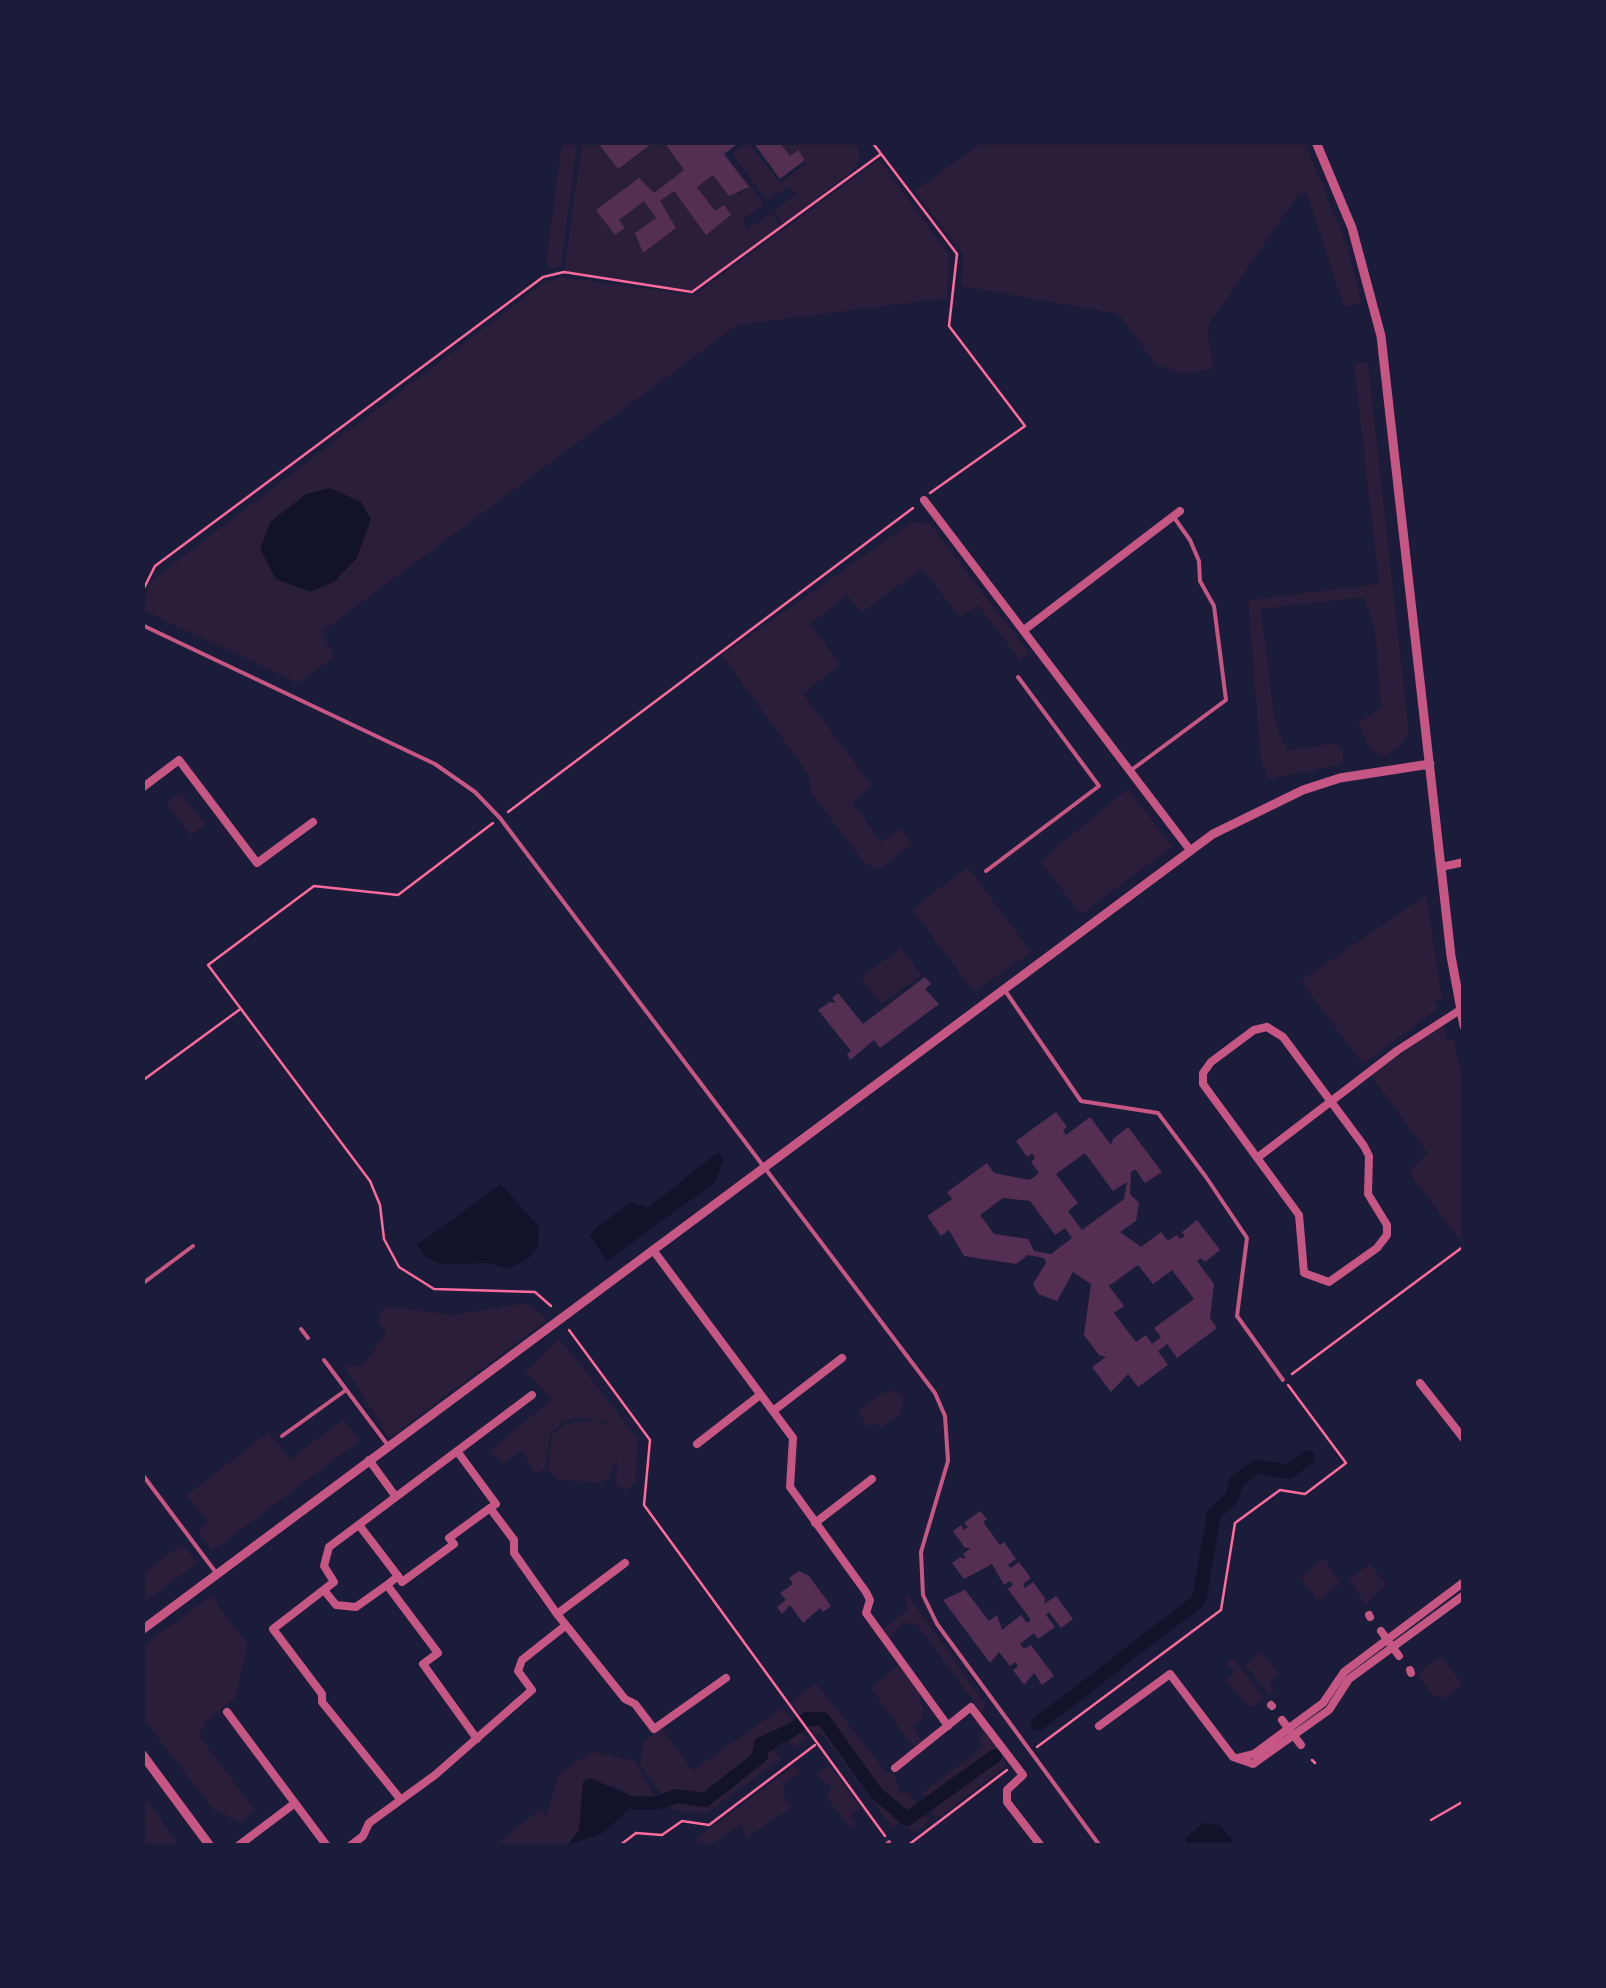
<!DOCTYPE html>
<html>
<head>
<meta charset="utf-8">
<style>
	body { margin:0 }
	#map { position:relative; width:1606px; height:1988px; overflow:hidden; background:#1b1b3a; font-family:Rubik,sans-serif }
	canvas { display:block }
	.frame { position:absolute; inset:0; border:145px solid #1b1b3a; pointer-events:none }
</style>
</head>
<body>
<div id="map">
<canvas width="1606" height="1988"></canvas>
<div class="frame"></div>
</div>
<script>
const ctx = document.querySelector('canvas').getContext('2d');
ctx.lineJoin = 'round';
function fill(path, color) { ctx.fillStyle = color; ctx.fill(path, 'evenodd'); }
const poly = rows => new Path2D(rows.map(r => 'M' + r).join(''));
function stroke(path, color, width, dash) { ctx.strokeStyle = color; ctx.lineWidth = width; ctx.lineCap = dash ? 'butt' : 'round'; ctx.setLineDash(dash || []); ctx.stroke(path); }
fill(poly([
	[562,143,577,143,561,267,550,268,546,262],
	[582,143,601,143,618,169,654,143,664,143,684,170,654,193,639,178,597,210,616,235,625,228,619,220,644,201,656,218,635,233,643,253,676,228,660,201,674,191,706,234,731,216,715,211,697,187,713,175,739,195,748,188,729,156,764,204,742,220,748,229,771,213,781,227,692,292,564,272],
	[749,143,780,183,807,163,798,150,790,156,779,143,853,143,860,152,857,167,784,225,774,211,796,194,789,186,767,201,732,153],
	[981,143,1305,143,1348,248,1362,303,1344,307,1307,193,1298,195,1207,327,1213,369,1179,374,1155,363,1119,314,962,286,963,254,915,191],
	[879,160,949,255,947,298,737,325,321,632,334,657,298,683,143,610,148,583,545,282,562,277,694,295],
	[1368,362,1409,733,1400,747,1384,756,1371,751,1358,723,1381,708,1375,628,1364,597,1261,609,1275,724,1288,751,1336,743,1343,754,1342,764,1269,779,1261,761,1248,600,1379,584,1354,363],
	[912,522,930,524,1029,653,1020,660,978,605,960,617,922,569,862,612,847,595,810,624,840,664,803,694,872,786,852,802,881,842,900,829,912,844,878,870,864,862,811,793,809,775,722,655],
	[1128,789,1172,847,1081,914,1040,861],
	[181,792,205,825,190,835,166,803],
	[968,867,1031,952,974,992,912,909],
	[1426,895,1442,999,1434,1000,1438,1008,1363,1064,1301,981],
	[901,948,921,975,881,1004,861,977],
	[1443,1022,1446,1039,1454,1040,1464,1088,1462,1243,1409,1172,1428,1153,1371,1076],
	[527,1303,548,1319,389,1438,344,1365,363,1366,386,1333,378,1320,384,1306,454,1315],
	[559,1338,638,1439,635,1483,625,1490,616,1485,617,1457,609,1478,600,1483,558,1480,548,1470,552,1435,565,1424,594,1420,604,1423,614,1435,605,1421,575,1417,562,1423,550,1434,545,1468,536,1474,522,1451,501,1464,491,1450,552,1399,526,1372],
	[895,1390,904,1397,900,1415,880,1428,875,1423,869,1428,858,1412,881,1394],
	[343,1419,360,1440,212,1551,198,1531,208,1523,187,1495,269,1432,290,1460],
	[182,1544,197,1563,143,1603,143,1573],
	[1324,1558,1340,1584,1317,1601,1301,1576],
	[1370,1564,1386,1585,1365,1605,1350,1579],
	[906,1593,985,1704,982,1713,916,1623,903,1623,889,1639,881,1630,907,1611],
	[211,1596,248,1645,235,1698,205,1721,199,1736,254,1809,241,1823,212,1808,143,1718,143,1646],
	[1262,1652,1279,1675,1269,1682,1275,1690,1269,1695,1245,1664],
	[1233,1658,1264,1698,1253,1707,1247,1706,1226,1680,1234,1673,1227,1663],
	[1437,1658,1442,1658,1463,1685,1446,1698,1433,1695,1417,1674],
	[898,1666,918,1691,923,1711,922,1720,913,1727,922,1741,913,1747,871,1688],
	[816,1683,885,1771,894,1773,901,1795,907,1791,930,1821,914,1833,900,1822,892,1827,820,1732,815,1735,791,1702],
	[782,1708,807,1738,794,1748,787,1739,797,1726,752,1768,773,1749,780,1759,706,1814,673,1810,640,1765,644,1741,662,1728,692,1771],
	[972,1719,977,1721,1005,1758,1005,1767,936,1819,922,1793,983,1747,979,1738,984,1733],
	[591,1752,633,1760,656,1797,631,1796,613,1785,582,1791,584,1811,579,1830,568,1845,494,1846,542,1808,546,1817,559,1774],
	[829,1765,861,1808,851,1815,856,1823,850,1828,827,1797,832,1787,816,1775],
	[794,1766,800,1774,787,1780,782,1794,792,1807,746,1838,742,1823,711,1845,701,1845,696,1839],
	[143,1795,179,1845,180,1845,143,1845]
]), '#2a1e3b');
fill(poly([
	[330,488,361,502,371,519,357,558,335,581,310,592,276,579,260,549,270,522,306,494],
	[718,1152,724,1160,714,1183,607,1261,590,1236,595,1229,631,1202,648,1208],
	[501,1184,539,1227,538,1247,529,1258,508,1269,490,1263,439,1264,424,1256,417,1245],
	[790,1723,797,1731,749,1768,755,1739],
	[590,1778,631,1796,656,1797,662,1805,653,1810,629,1809,603,1833,568,1845,579,1830,583,1782],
	[1204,1823,1220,1825,1236,1845,1186,1845,1186,1837]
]), '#12122b');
stroke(poly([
	[1038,1724,1199,1600,1214,1514,1232,1498,1236,1482,1257,1466,1288,1472,1308,1458],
	[785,1735,807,1719,823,1719,876,1793,907,1819,995,1756],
	[661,1802,676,1796,705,1800,761,1756]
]), '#12122b', 14);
fill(poly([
	[654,142,618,169,599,144,615,145],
	[664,142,740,142,724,154,749,187,729,196,713,175,697,187,715,211,724,205,731,215,706,235,674,191,660,201,676,228,643,253,635,233,656,218,644,201,619,220,625,228,615,235,596,210,639,178,654,193,684,170],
	[753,142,779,142,790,156,798,150,805,160,780,179],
	[925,977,931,984,925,989,939,1004,880,1048,874,1040,850,1060,847,1054,851,1051,818,1010,830,1002,836,1003,832,998,838,993,863,1024],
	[1056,1112,1067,1127,1063,1130,1066,1135,1090,1117,1111,1145,1113,1139,1128,1127,1162,1172,1145,1183,1135,1169,1131,1172,1130,1194,1139,1203,1136,1221,1120,1232,1141,1247,1161,1232,1168,1241,1177,1235,1180,1239,1185,1236,1182,1232,1197,1220,1220,1250,1205,1262,1201,1258,1197,1261,1214,1284,1210,1318,1217,1328,1177,1358,1167,1344,1158,1351,1168,1365,1138,1387,1128,1374,1111,1392,1092,1367,1106,1357,1099,1355,1084,1335,1091,1284,1073,1272,1057,1301,1038,1294,1033,1284,1046,1263,1044,1258,1028,1255,1016,1264,964,1256,949,1230,941,1236,927,1216,952,1199,947,1192,987,1163,994,1173,1030,1180,1039,1173,1031,1162,1035,1158,1032,1153,1027,1157,1016,1141],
	[1085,1153,1113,1191,1127,1182,1124,1199,1082,1230,1068,1211,1078,1203,1056,1174],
	[1003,1198,1030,1201,1055,1235,1065,1228,1072,1238,1051,1254,1034,1251,1028,1239,994,1234,980,1215],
	[1138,1265,1153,1284,1172,1270,1194,1299,1154,1328,1161,1337,1152,1344,1146,1335,1136,1342,1114,1313,1124,1306,1109,1286],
	[980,1511,987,1519,983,1522,1000,1545,1004,1542,1016,1559,1008,1565,1011,1568,1019,1562,1031,1578,1023,1584,1025,1588,1033,1582,1045,1598,1044,1604,1056,1596,1073,1619,1061,1628,1049,1612,1046,1615,1055,1627,1038,1639,1034,1633,1020,1644,1024,1649,1031,1645,1054,1676,1042,1685,1034,1673,1024,1685,1013,1670,1018,1666,1015,1662,1010,1666,999,1652,990,1663,943,1600,965,1590,989,1621,997,1615,1002,1630,1021,1615,1027,1623,1031,1620,1008,1589,1013,1585,1010,1581,1004,1585,992,1564,964,1579,952,1563,960,1557,966,1559,963,1554,971,1548,965,1548,953,1531,961,1525,964,1530,968,1527,964,1523],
	[799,1571,809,1576,831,1606,823,1612,820,1608,803,1623,790,1605,782,1614,777,1607,786,1600,780,1593,793,1584,789,1578]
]), '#542f53');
stroke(poly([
	[872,142,957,254,949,326,1025,426,930,493],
	[142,592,155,566,543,277,564,272,692,292,881,154],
	[508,812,913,508],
	[493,823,398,895,314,886,208,965,370,1181,380,1205,384,1239,399,1267,434,1289,535,1292,551,1306],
	[142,1081,239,1010],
	[569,1330,650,1440,644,1505,885,1836],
	[1292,1374,1464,1246],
	[1037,1747,1221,1610,1235,1523,1280,1490,1305,1494,1346,1463,1288,1385],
	[1312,1760,1315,1763],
	[1431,1820,1464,1801],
	[619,1846,636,1833,662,1835,682,1821,709,1825,815,1745],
	[907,1846,1007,1770]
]), '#ff6b9d', 2.5);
stroke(poly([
	[142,625,435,764,475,792,500,818,935,1393,945,1416,948,1461,921,1552,923,1595,937,1624,1100,1846],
	[1130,771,1226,700,1214,606,1200,581,1199,561,1190,540,1173,516],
	[986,871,1099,786,1018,677],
	[1006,992,1081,1101,1158,1113,1206,1177,1247,1238,1237,1316,1283,1380],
	[142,1284,193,1246],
	[301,1329,308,1338],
	[324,1360,387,1444],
	[282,1436,346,1390],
	[142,1474,217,1574],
	[885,1846,889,1842]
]), '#c65784', 4);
stroke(poly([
	[924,500,1190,850],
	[1024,630,1180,511],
	[142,788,179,760,257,863,313,822],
	[1441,867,1464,862],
	[1267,1027,1283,1037,1364,1146,1369,1156,1368,1194,1387,1225,1387,1235,1377,1248,1329,1282,1304,1273,1299,1215,1203,1084,1203,1073,1211,1062,1254,1030,1267,1027],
	[1257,1158,1398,1050,1460,1010],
	[653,1250,793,1438,790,1487,866,1592,870,1600,866,1613,948,1726],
	[1420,1383,1464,1439],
	[773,1411,842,1358],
	[697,1444,760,1395],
	[457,1451,496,1504,490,1508,514,1540,514,1553,557,1614],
	[369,1460,396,1497],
	[815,1523,872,1479],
	[359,1525,398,1576],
	[625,1563,557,1614,625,1699,635,1704,654,1729,726,1678],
	[387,1585,398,1576,402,1582,454,1544,449,1538,490,1508],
	[324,1590,336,1605,356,1607,387,1585,438,1653,423,1664,477,1739],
	[1369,1615,1370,1617],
	[1381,1631,1399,1656],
	[1410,1670,1411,1673],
	[1271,1705,1272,1706],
	[227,1712,327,1846],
	[1282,1720,1301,1745],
	[1099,1726,1170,1674,1233,1757,1253,1764,1329,1710,1349,1679,1464,1595],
	[1238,1758,1254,1754,1323,1703,1344,1672,1464,1582],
	[895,1768,971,1707,1023,1775,1007,1790,1007,1802,1041,1846],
	[401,1800,322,1702,322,1694,273,1629,334,1582,324,1566,329,1547,532,1395],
	[238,1846,295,1803],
	[350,1846,363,1836,369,1823,435,1775,532,1690,518,1671,522,1660,565,1626]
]), '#c65784', 8);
stroke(poly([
	[1316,142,1352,228,1381,336,1451,956,1464,1026],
	[142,1630,1213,834,1303,790,1340,778,1430,764],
	[142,1754,210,1846]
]), '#c65784', 9);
</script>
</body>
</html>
